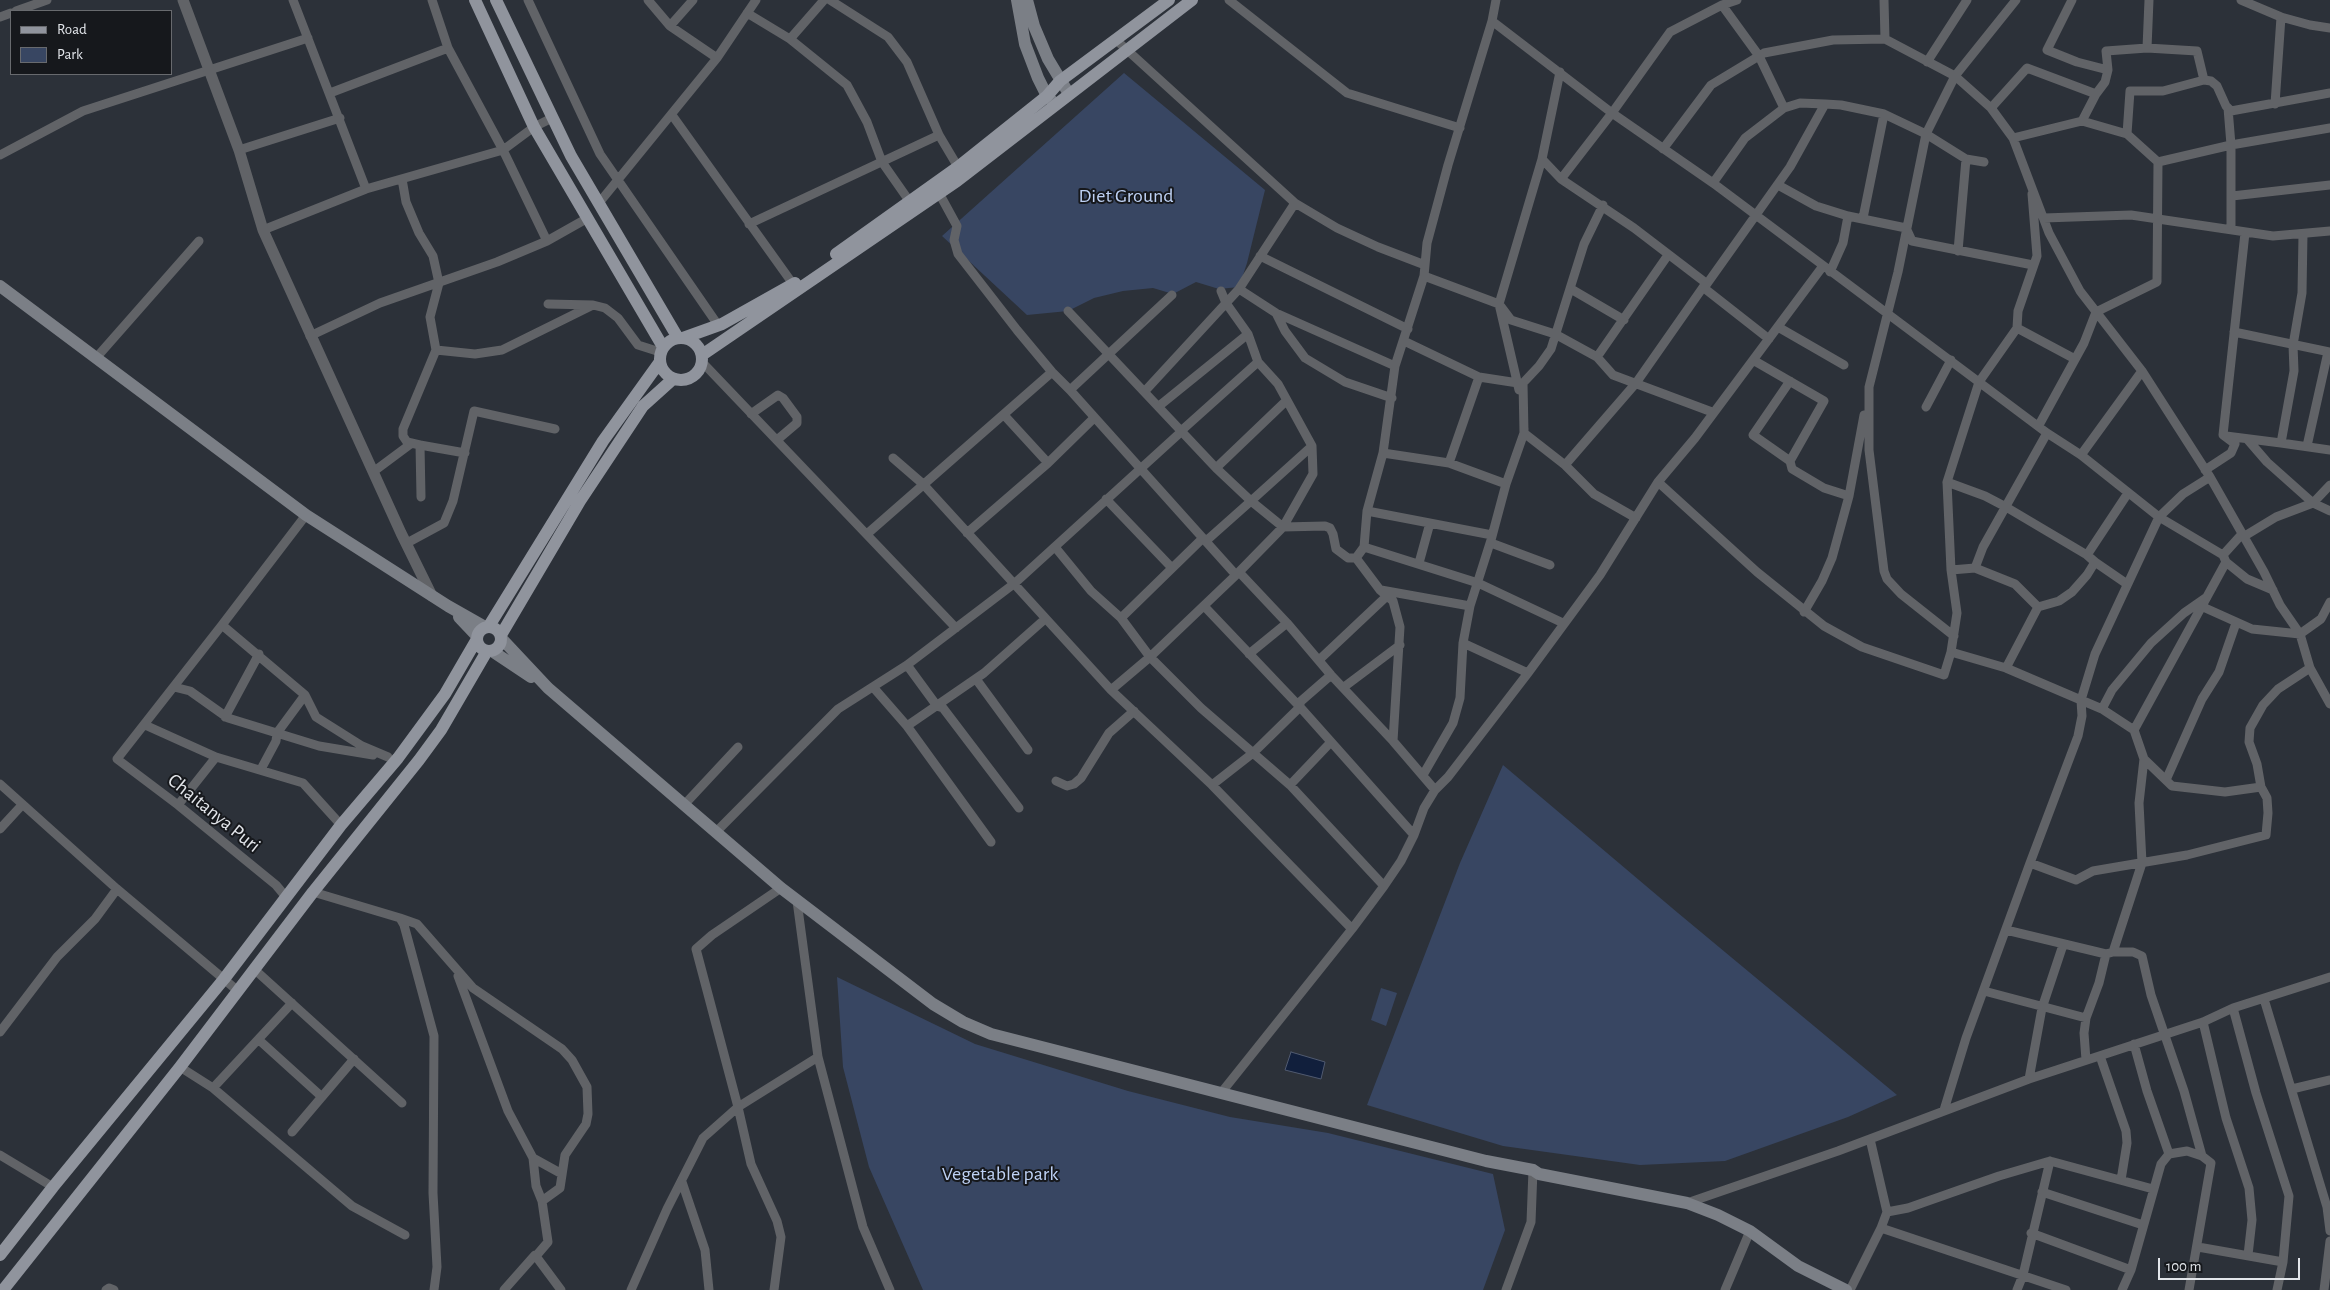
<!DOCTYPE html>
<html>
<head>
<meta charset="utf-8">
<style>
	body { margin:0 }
	#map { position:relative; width:2330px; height:1290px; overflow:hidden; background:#2c3139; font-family:"Alegreya Sans",sans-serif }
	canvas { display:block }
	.legend { position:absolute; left:10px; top:10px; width:162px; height:65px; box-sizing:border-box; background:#16181c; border:1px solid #686a6e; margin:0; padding:6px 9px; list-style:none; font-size:15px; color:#e2e5ea }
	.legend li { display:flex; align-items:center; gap:10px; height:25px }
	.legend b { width:25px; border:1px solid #686a6e }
	.scale { position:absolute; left:2158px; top:1258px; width:142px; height:22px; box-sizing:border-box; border:2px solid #e2e5ea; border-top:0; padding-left:6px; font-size:15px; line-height:18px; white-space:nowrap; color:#e2e5ea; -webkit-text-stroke:4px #16181c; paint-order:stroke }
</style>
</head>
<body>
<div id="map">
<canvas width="2330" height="1290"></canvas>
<ul class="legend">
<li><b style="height:6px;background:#90949d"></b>Road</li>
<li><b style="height:14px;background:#384662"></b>Park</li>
</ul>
<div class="scale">100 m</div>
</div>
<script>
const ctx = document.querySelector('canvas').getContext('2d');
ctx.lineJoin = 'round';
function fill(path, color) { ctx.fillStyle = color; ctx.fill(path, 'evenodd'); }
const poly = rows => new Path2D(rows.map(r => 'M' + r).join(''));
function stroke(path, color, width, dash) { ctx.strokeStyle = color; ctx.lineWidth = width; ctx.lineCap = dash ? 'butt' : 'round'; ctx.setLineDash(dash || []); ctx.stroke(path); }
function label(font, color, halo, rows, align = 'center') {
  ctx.font = font + ' "Alegreya Sans",sans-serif'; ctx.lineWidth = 4; ctx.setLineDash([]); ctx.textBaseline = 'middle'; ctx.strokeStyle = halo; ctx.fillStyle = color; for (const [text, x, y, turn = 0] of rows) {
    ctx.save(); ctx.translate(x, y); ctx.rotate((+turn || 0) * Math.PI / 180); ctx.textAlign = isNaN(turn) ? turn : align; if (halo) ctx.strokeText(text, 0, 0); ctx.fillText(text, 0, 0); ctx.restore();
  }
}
fill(poly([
	[1124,73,1265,190,1247,263,1239,287,1219,289,1196,282,1173,294,1153,288,1123,291,1094,298,1068,311,1027,315,942,236],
	[1503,765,1678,913,1897,1095,1848,1117,1725,1161,1640,1165,1503,1146,1367,1105,1460,863],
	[837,977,975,1044,1128,1091,1230,1117,1328,1133,1493,1174,1505,1230,1483,1290,923,1290,869,1167,843,1067],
	[1381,988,1397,993,1386,1026,1371,1020]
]), '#384662');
const water = poly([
	[1291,1052,1325,1062,1321,1079,1285,1070,1291,1052]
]);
fill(water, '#111f3c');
stroke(water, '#505a70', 1);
stroke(poly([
	[293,0,366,189],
	[432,0,448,48,503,150,547,241],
	[528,0,600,154,718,325],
	[648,0,670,26,693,0],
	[830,0,888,37,907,62,939,135,958,167],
	[1229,0,1347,93,1460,128],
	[1884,0,1885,39,1955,76,1991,108,2013,138,2049,233,2080,291,2142,371,2210,477,2264,572,2280,605,2300,634,2310,668,2330,704],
	[2072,0,2047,50,2077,62,2108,70],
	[2241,0,2281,17,2310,25,2330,28],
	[1722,5,1737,0],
	[16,11,47,0],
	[747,13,790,39,847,85,867,122,882,162,910,202],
	[0,17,11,13],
	[1492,21,1612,113,1713,183,2047,433,2081,455,2159,517,2183,494,2210,477],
	[670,26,717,58],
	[790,39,824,0],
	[1115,39,1295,203,1337,228,1378,247,1425,265],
	[1927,62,1967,0],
	[1560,72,1542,159,1561,179,1634,228,1706,283,1704,288,1769,339],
	[2204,80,2211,81,2217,86,2226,106,2231,111,2330,93],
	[330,93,448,48],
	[2275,104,2281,17],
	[1784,108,1800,103,1825,104,1841,105,1884,114,1926,134,1966,159,1984,162],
	[1991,108,2027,68,2096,94],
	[2228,108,2231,145,2231,229],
	[672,115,793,284],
	[2082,121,2127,134],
	[2013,138,2082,121,2096,94,2105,82,2108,70,2106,51,2147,48,2149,0],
	[1663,149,1711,85,1764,53,1833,40,1885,39],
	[239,150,340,118],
	[0,155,83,111,308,38],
	[2158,162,2231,145,2330,128],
	[402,179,406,202,419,233,433,256,439,283,430,317,436,350,403,429,403,436,407,442,420,445,421,497],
	[1561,179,1612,113,1670,32,1722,5,1759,56,1784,108,1745,138,1713,183],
	[1778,185,1816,206,1848,216,1906,228,1912,241,2033,265],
	[939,193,957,226,954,240,958,254,1017,330,1052,372,1070,390,1236,575,1239,572],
	[2032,194,2037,256,2018,311,2017,328,1979,382,1947,482,1985,496,2006,507,2087,555],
	[2232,196,2330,185],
	[599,203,717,58,756,0],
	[1863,218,1884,114],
	[2044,218,2131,215,2273,236,2330,231],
	[749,224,939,135],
	[263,230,366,189,503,150,534,127,552,118],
	[2303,234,2302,293,2293,345,2294,371,2281,443,2330,450],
	[1958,251,1966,159],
	[1260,256,1408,329],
	[1830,272,1843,243,1848,216],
	[1424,276,1499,304,1511,320,1555,334,1597,357,1613,375,1712,412],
	[1704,288,1790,167,1825,104],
	[1239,289,1276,313,1395,366],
	[1571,289,1624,320],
	[548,304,593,305,605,308,618,318,638,345,660,352],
	[1068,311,1216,468,1251,501,1312,446],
	[1276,313,1285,331,1305,358,1345,382,1392,398],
	[1778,327,1844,365],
	[2017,328,2075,359],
	[2234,332,2330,352],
	[310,336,380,303,497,262,547,241,586,219],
	[1404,341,1479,377,1518,383],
	[436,350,475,354,502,350,593,305],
	[1597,357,1668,255],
	[96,358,199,241],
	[1753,360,1824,401,1790,461],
	[702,362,956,628],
	[1790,381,1753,435,1790,461,1792,469,1824,488,1849,496],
	[1070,390,1172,295],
	[1519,390,1499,304,1542,159],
	[1145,391,1239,289,1295,203],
	[1159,406,1248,334],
	[1926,407,1951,360],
	[751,414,778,395,783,398,797,417,797,423,777,440],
	[1004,415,1048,463],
	[2039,425,2084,343,2096,312,2157,282,2158,162,2127,134,2130,91,2163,91,2204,80,2197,51,2147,48],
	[1524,428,1524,433,1565,465,1594,494,1636,518],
	[1181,431,1258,362],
	[2226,436,2281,443],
	[2248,440,2267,462,2313,503,2330,485],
	[420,445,465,453],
	[2307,446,2328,352],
	[1383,453,1449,463,1506,484],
	[2081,455,2142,371],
	[893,458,923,484,1111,690,1212,785,1352,929],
	[1449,463,1479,377],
	[1565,465,1636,383,1706,283],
	[1216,468,1286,401],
	[2205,470,2231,453,2235,444,2223,435,2245,233],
	[373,472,412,443],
	[1658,482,1757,572,1824,626,1862,647,1944,675,1951,652,1957,613,1951,570,1947,482],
	[1106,499,1172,568],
	[1367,511,1492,535],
	[967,533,1048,463,1094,418],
	[867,534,1052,372],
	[2243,537,2276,517,2313,503,2330,511],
	[1491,540,1491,543,1550,565],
	[1206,541,1251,501,1283,527,1313,474,1312,446,1278,384,1258,362,1248,334,1226,303,1221,291],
	[407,543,444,523,453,501,474,411,555,429],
	[1055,547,1091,591,1121,618,1150,657,1201,708,1290,785,1384,886],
	[1364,547,1478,583,1563,623],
	[2223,555,2242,534],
	[1356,558,1380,590,1393,601,1400,627,1393,741],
	[2095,562,2127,584],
	[1419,563,1430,523],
	[1975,568,1983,547,2047,433],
	[1951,570,1975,568,2015,584,2038,607],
	[1381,590,1470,606],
	[2273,590,2247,579,2226,562,2223,555,2159,517,2095,654,2081,700,2082,716,2078,736,2030,863,2076,880,2093,871,2187,855,2266,835,2268,813,2267,798,2261,787,2257,764,2249,742,2250,728,2263,705,2278,689,2310,668],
	[2207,597,2184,613,2151,643,2112,690,2102,709,2134,730,2144,759,2172,786,2225,792,2261,787],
	[1204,606,1300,707,1414,835],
	[2203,607,2252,629,2300,634,2321,619,2330,602],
	[1804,612,1822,581,1832,558,1849,496,1864,415],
	[1121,618,1203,538],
	[222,625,306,515],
	[1954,636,1901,594,1887,579,1884,571,1869,450,1869,387,1898,272,1926,134,1955,76,2016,0],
	[1463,643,1528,673],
	[1951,652,2006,668,2102,709],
	[1249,654,1287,623],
	[1319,660,1388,595],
	[907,665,937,706,943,708,1019,808],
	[2006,668,2038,607,2059,601,2072,592,2087,575,2095,562,2087,555,2128,493],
	[976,679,1028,750],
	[174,687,190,691,228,718,319,746,373,755],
	[873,687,907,726,991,842],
	[1344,687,1400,645],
	[1111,690,1150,657,1236,575],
	[225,717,259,654],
	[145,725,216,757,303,783,341,825],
	[907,726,984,673,1045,619],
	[2134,730,2226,562],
	[261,769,276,741,277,733,305,695],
	[1423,775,1453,723,1460,698,1463,643,1470,606,1491,540,1506,484,1524,433,1523,383,1539,366,1551,349,1584,244,1603,205],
	[2166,780,2202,699,2219,672,2236,623],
	[1056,781,1067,786,1074,784,1081,778,1109,733,1134,711],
	[0,784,117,889,238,991],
	[1212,785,1253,753,1300,707,1300,702,1331,675],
	[1290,785,1330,743],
	[1435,790,1393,741,1331,675,1287,623,1239,572,1283,527,1325,526,1330,528,1333,534,1336,549,1348,558,1356,558,1364,547,1367,511,1383,453,1395,366,1424,276,1427,243,1448,165,1492,21,1496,0],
	[178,805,216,757],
	[684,805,738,747],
	[0,829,22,805],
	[716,832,838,709,907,665,1015,583,1182,431],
	[313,892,400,918,404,925,434,1036,433,1193,437,1267,434,1290],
	[286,897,276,885,178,805,117,759,222,625,305,695,316,717,362,746,388,757],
	[797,901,818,1057,863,1227,890,1290],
	[400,918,417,924,473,988,562,1049,572,1060,587,1087,588,1114,586,1124,565,1155,560,1188,542,1201,548,1242,536,1256],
	[2006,930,2106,954],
	[2113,952,2133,952,2142,956,2151,995,2184,1091,2202,1156],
	[254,969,402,1103],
	[458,976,508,1111,533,1158,536,1186,542,1201],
	[1984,991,2086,1018],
	[2264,999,2327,1207,2330,1231],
	[2233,1008,2256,1093,2289,1196,2283,1262,2277,1290],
	[2203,1022,2226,1118,2249,1188,2252,1220,2248,1255],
	[0,1032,57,957,95,919,117,889],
	[259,1040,322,1097],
	[2134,1044,2147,1091,2169,1154],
	[2100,1056,2126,1131,2127,1143,2121,1180],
	[2086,1060,2084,1033,2086,1018,2099,983,2106,954,2113,952,2142,863,2139,803,2144,759],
	[180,1067,213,1088,352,1206,405,1235],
	[2029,1079,2042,1008,2063,945],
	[213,1088,292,1003],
	[2292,1089,2330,1080],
	[1221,1093,1352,929,1384,886,1401,861,1414,835,1424,808,1435,790,1448,777,1528,673,1600,575,1658,482,1695,438,1823,266],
	[1944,1110,1966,1038,2030,863],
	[292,1132,354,1059],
	[0,1155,53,1187],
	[533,1158,562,1174],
	[2050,1161,2153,1189],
	[682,1182,705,1250,709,1290],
	[2042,1192,2143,1225],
	[1687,1203,1838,1151,2029,1079,2203,1022,2233,1008,2330,977],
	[1887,1212,1908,1208,1999,1176,2050,1161,2023,1275,2017,1290],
	[1881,1228,2066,1290],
	[2031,1233,2131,1270],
	[2198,1247,2283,1262],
	[106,1290,109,1288,114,1290],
	[504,1290,535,1255,561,1290],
	[631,1290,667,1209,703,1138,738,1107,818,1057],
	[774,1290,781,1237,777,1221,751,1164,738,1107,696,949,712,935,781,888],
	[1506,1290,1531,1222,1533,1170],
	[1725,1290,1750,1231],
	[1850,1290,1881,1228,1887,1212,1870,1139],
	[2122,1290,2131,1270,2161,1164,2169,1154,2187,1151,2202,1156,2211,1163,2189,1290],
	[2324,1290,2330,1241]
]), '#616367', 9);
stroke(poly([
	[183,0,239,150,263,230,401,533,432,596]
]), '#616367', 11);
stroke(poly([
	[1017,0,1025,44,1038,78,1047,96,1054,103],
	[1027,0,1034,26,1048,59,1069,94],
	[0,286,306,515,448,606,485,627],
	[459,617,477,636],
	[502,639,548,688,781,888,933,1004,963,1022,991,1034,1486,1161,1533,1170,1539,1174,1687,1203,1718,1215,1750,1231,1798,1266,1846,1290],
	[492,651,531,677]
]), '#7b7f86', 12);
stroke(poly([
	[475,0,534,127,663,347],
	[496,0,571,156,678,338],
	[836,254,958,167,1047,96,1060,81,1169,0],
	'660 359a21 21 0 1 1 42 0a21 21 0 1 1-42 0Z',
	[683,338,722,324,795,283],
	[702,355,957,181,1192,0],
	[489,626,603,441,659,363],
	'477 639a12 12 0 1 1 24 0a12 12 0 1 1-24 0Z',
	[501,635,580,501,643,406,673,379],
	[0,1255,53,1187,224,979,341,825,398,758,445,694,477,639],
	[3,1290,180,1067,313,892,419,760,441,730,487,651]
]), '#90949d', 12);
label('20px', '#bed1f4', '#16181c', [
	["Diet Ground",1126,196],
	["Vegetable park",1000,1174]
]);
label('20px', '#e2e5ea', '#16181c', [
	["Chaitanya Puri",214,813,39]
]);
</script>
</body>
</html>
